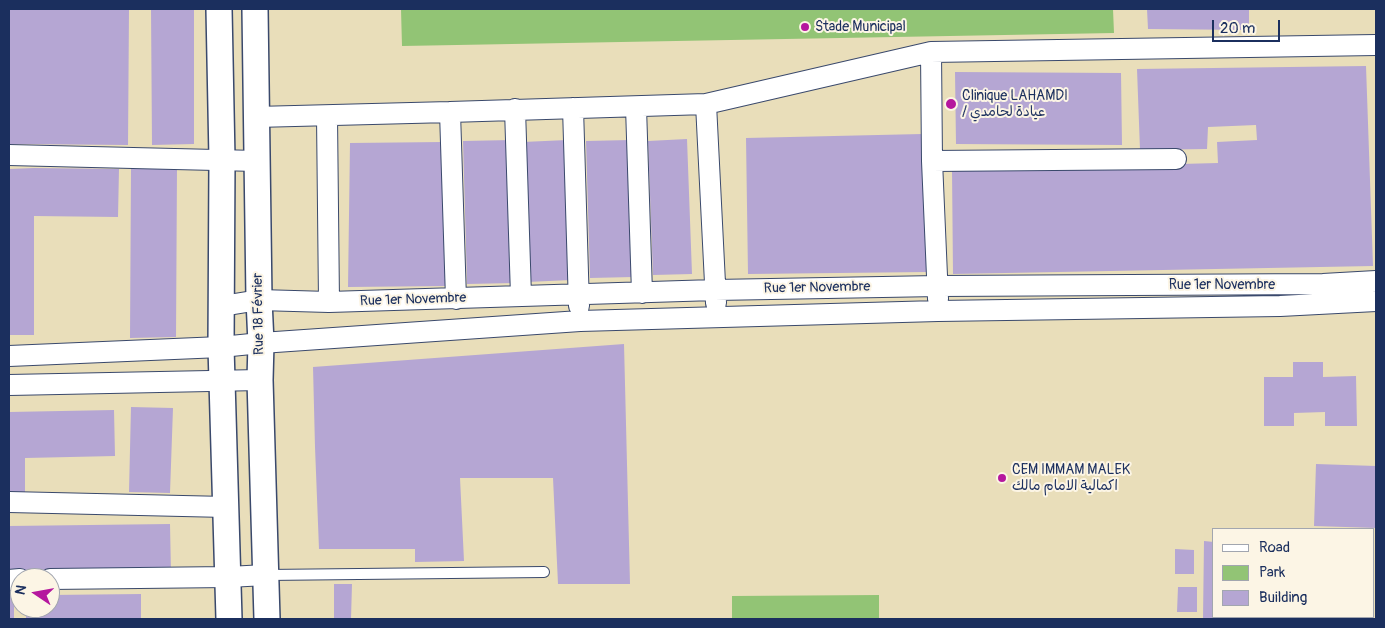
<!DOCTYPE html>
<html>
<head>
<meta charset="utf-8">
<style>
	body { margin:0 }
	#map { position:relative; width:1385px; height:628px; overflow:hidden; background:#e9deba; font-family:Pangolin,sans-serif }
	canvas { display:block }
	.frame { position:absolute; inset:0; border:10px solid #1b2f5e; pointer-events:none }
	.legend { position:absolute; left:1212px; top:528px; width:162px; height:90px; box-sizing:border-box; background:#fcf5e5; border:1px solid #a2a6af; margin:0; padding:6px 9px; list-style:none; font-size:15px; color:#1b2f5e }
	.legend li { display:flex; align-items:center; gap:10px; height:25px }
	.legend b { width:25px; border:1px solid #a2a6af }
	.north { position:absolute; left:10px; top:568px; width:50px; height:50px; box-sizing:border-box; background:#fcf5e5; border:1px solid #a2a6af; border-radius:50%; rotate:282deg; font-size:14px; font-weight:700; line-height:20px; text-align:center; color:#1b2f5e }
	.north::after { content:''; display:block; margin:auto; width:18px; height:22px; background:#b5179e; clip-path:polygon(50% 0,100% 100%,50% 72%,0 100%) }
	.scale { position:absolute; left:1212px; top:20px; width:68px; height:22px; box-sizing:border-box; border:2px solid #1b2f5e; border-top:0; padding-left:6px; font-size:15px; line-height:18px; white-space:nowrap; color:#1b2f5e; -webkit-text-stroke:4px #fcf5e5; paint-order:stroke }
</style>
</head>
<body>
<div id="map">
<canvas width="1385" height="628"></canvas>
<div class="frame"></div>
<ul class="legend">
<li><b style="height:6px;background:#fff"></b>Road</li>
<li><b style="height:14px;background:#92c475"></b>Park</li>
<li><b style="height:14px;background:#b5a6d3"></b>Building</li>
</ul>
<div class="north">N</div>
<div class="scale">20 m</div>
</div>
<script>
const ctx = document.querySelector('canvas').getContext('2d');
ctx.lineJoin = 'round';
function fill(path, color) { ctx.fillStyle = color; ctx.fill(path, 'evenodd'); }
const poly = rows => new Path2D(rows.map(r => 'M' + r).join(''));
function stroke(path, color, width, dash) { ctx.strokeStyle = color; ctx.lineWidth = width; ctx.lineCap = dash ? 'butt' : 'round'; ctx.setLineDash(dash || []); ctx.stroke(path); }
function label(font, color, halo, rows, align = 'center') {
  ctx.font = font + ' Pangolin,"Playpen Sans Arabic",sans-serif'; ctx.lineWidth = 4; ctx.setLineDash([]); ctx.textBaseline = 'middle'; ctx.strokeStyle = halo; ctx.fillStyle = color; for (const [text, x, y, turn = 0] of rows) {
    ctx.save(); ctx.translate(x, y); ctx.rotate((+turn || 0) * Math.PI / 180); ctx.textAlign = isNaN(turn) ? turn : align; if (halo) ctx.strokeText(text, 0, 0); ctx.fillText(text, 0, 0); ctx.restore();
  }
}
fill(poly([
	[401,9,1113,9,1114,33,402,46],
	[879,595,879,619,732,619,732,596]
]), '#92c475');
fill(poly([
	[9,9,129,9,128,145,9,144],
	[151,9,194,9,194,144,152,145],
	[1147,9,1249,9,1249,30,1148,29],
	[1366,66,1373,266,953,274,952,170,1218,163,1217,142,1257,140,1256,125,1208,127,1207,149,1140,150,1137,69],
	[955,72,1121,73,1122,145,956,144],
	[922,134,928,272,748,274,746,138],
	[687,139,692,274,653,275,648,141],
	[512,140,516,283,467,284,463,141],
	[567,140,571,280,527,282,523,142],
	[630,140,633,277,590,278,586,141],
	[443,142,447,286,348,287,350,143],
	[34,168,119,169,118,217,34,216,34,335,9,335,9,169],
	[177,168,176,337,130,338,131,169],
	[624,344,630,584,558,584,553,478,460,478,464,561,415,562,415,549,319,549,315,447,313,367],
	[1293,362,1323,362,1323,377,1356,376,1357,426,1325,426,1325,412,1294,413,1294,426,1264,426,1264,377,1293,377],
	[131,407,173,408,170,493,129,492],
	[114,410,115,456,25,458,25,496,9,496,9,412],
	[1316,464,1376,466,1376,528,1314,526],
	[170,524,171,574,9,576,9,526],
	[1204,541,1214,542,1214,617,1301,617,1301,619,1203,619],
	[1175,549,1194,550,1194,574,1175,574],
	[334,584,352,584,351,619,334,619],
	[1178,587,1197,587,1197,612,1177,612],
	[141,594,141,619,26,619,26,608,50,608,50,595],
	[14,595,14,619,9,619,9,596]
]), '#b5a6d3');
const service = poly([
	[266,575,544,572]
]);
const minor = poly([
	[931,52,932,161,938,299],
	[706,104,716,303],
	[636,107,642,293],
	[573,108,579,306],
	[515,109,521,296],
	[450,112,456,299],
	[327,116,329,302],
	[256,117,450,112,706,104,931,52,1376,45],
	[9,155,257,161],
	[932,161,1176,159],
	[222,306,259,300,329,302,715,290,938,286,1323,284,1376,281],
	[9,356,221,347,261,343,580,321,938,311,1280,306,1376,301],
	[9,385,260,380],
	[9,502,226,507],
	[50,579,228,577,266,575],
	[9,580,20,579]
]);
const tertiary = poly([
	[219,9,222,159,221,347,229,619],
	[255,9,259,300,261,343,260,380,267,619]
]);
stroke(service, '#3a496c', 12);
stroke(minor, '#3a496c', 22);
stroke(tertiary, '#3a496c', 28);
stroke(service, '#fff', 10);
stroke(minor, '#fff', 20);
stroke(tertiary, '#fff', 25);
for (const [x, y, r, color] of [
	[805,27,5,"#b5179e"],
	[951,104,6,"#b5179e"],
	[1002,478,5,"#b5179e"]
]) { const dot = new Path2D(); dot.arc(x, y, r, 0, 2 * Math.PI); ctx.fillStyle = color; ctx.fill(dot); stroke(dot, '#fcf5e5', 2); }
label('14px', '#1b2f5e', '#fcf5e5', [
	["Stade Municipal",815,27],
	["Clinique LAHAMDI",962,96],
	["/ عيادة لحامدي",962,112],
	["CEM IMMAM MALEK",1012,470],
	["اكمالية الامام مالك",1012,486]
], 'left');
label('14px', '#1b2f5e', '#fcf5e5', [
	["Rue 1er Novembre",1222,285],
	["Rue 1er Novembre",817,288,-1],
	["Rue 1er Novembre",413,300,-2],
	["Rue 18 Février",259,314,-91]
]);
</script>
</body>
</html>
